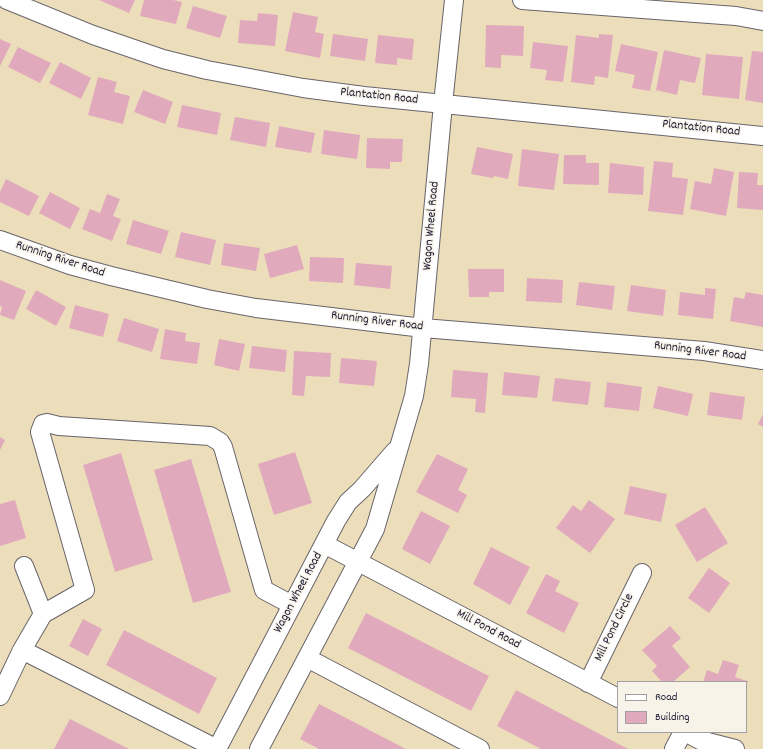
<!DOCTYPE html>
<html>
<head>
<meta charset="utf-8">
<style>
	body { margin:0 }
	#map { position:relative; width:763px; height:749px; overflow:hidden; background:#ecdebb; font-family:Dekko,sans-serif }
	canvas { display:block }
	.legend { position:absolute; left:617px; top:681px; width:130px; height:52px; box-sizing:border-box; background:#f7f3e8; border:1px solid #a29fa3; margin:0; padding:5px 7px; list-style:none; font-size:12px; color:#22223b }
	.legend li { display:flex; align-items:center; gap:8px; height:20px }
	.legend b { width:20px; border:1px solid #a29fa3 }
</style>
</head>
<body>
<div id="map">
<canvas width="763" height="749"></canvas>
<ul class="legend">
<li><b style="height:5px;background:#fff"></b>Road</li>
<li><b style="height:11px;background:#e0aabc"></b>Building</li>
</ul>
</div>
<script>
const ctx = document.querySelector('canvas').getContext('2d');
ctx.lineJoin = 'round';
function fill(path, color) { ctx.fillStyle = color; ctx.fill(path, 'evenodd'); }
const poly = rows => new Path2D(rows.map(r => 'M' + r).join(''));
function stroke(path, color, width, dash) { ctx.strokeStyle = color; ctx.lineWidth = width; ctx.lineCap = dash ? 'butt' : 'round'; ctx.setLineDash(dash || []); ctx.stroke(path); }
function label(font, color, halo, rows, align = 'center') {
  ctx.font = font + ' Dekko,sans-serif'; ctx.lineWidth = 3; ctx.setLineDash([]); ctx.textBaseline = 'middle'; ctx.strokeStyle = halo; ctx.fillStyle = color; for (const [text, x, y, turn = 0] of rows) {
    ctx.save(); ctx.translate(x, y); ctx.rotate((+turn || 0) * Math.PI / 180); ctx.textAlign = isNaN(turn) ? turn : align; if (halo) ctx.strokeText(text, 0, 0); ctx.fillText(text, 0, 0); ctx.restore();
  }
}
fill(poly([
	[99,0,135,0,129,13],
	[144,0,173,0,182,2,176,24,140,16],
	[193,6,227,16,220,38,186,28],
	[293,12,318,17,315,32,324,34,320,58,285,51],
	[258,13,278,15,275,46,238,43,240,20,257,21],
	[486,25,524,26,523,56,501,55,501,68,485,67],
	[333,34,368,39,365,61,330,56],
	[599,34,613,35,608,78,595,76,594,85,571,82,576,35,599,38],
	[378,35,414,39,412,60,397,58,397,65,375,63],
	[0,39,11,44,0,66],
	[533,42,568,46,563,82,545,80,547,70,530,68],
	[621,44,658,52,650,91,632,88,635,75,615,71],
	[18,47,51,63,40,83,8,67],
	[664,50,701,58,695,83,680,80,677,95,656,90],
	[752,51,763,52,763,103,745,100],
	[706,54,743,57,739,99,702,95],
	[60,62,91,78,81,99,49,83],
	[98,77,117,82,114,92,130,96,123,124,88,115],
	[143,90,173,102,165,124,134,112],
	[182,105,221,113,217,135,177,127],
	[235,117,270,123,266,147,230,140],
	[279,126,315,133,311,153,275,147],
	[324,130,360,135,357,159,321,154],
	[367,138,403,139,402,162,390,162,390,169,366,168],
	[477,147,513,154,508,179,494,176,493,178,471,174],
	[522,149,559,154,554,190,518,186],
	[564,155,586,155,586,163,599,163,599,185,563,184],
	[654,161,673,163,672,177,688,179,683,215,648,211],
	[610,163,644,167,643,195,608,193],
	[714,168,734,172,726,216,690,209,695,181,711,184],
	[739,172,758,173,757,185,763,185,763,210,737,208],
	[6,179,39,196,29,216,0,202,0,192],
	[50,192,80,208,70,229,39,213],
	[107,194,120,199,113,216,121,219,112,241,82,229,90,209,100,213],
	[133,220,169,231,161,254,126,244],
	[181,232,216,240,210,265,175,257],
	[224,243,260,248,256,271,221,265],
	[297,245,304,269,270,278,264,254],
	[310,257,344,258,343,283,309,281],
	[356,263,392,266,390,289,354,285],
	[468,269,504,269,504,292,489,292,489,297,469,297],
	[527,278,563,280,562,303,526,301],
	[0,280,26,291,14,320,0,315,2,307,0,306],
	[579,282,615,286,612,310,576,305],
	[631,285,666,290,663,316,627,311],
	[705,288,716,289,713,319,678,315,680,292,705,295],
	[36,290,66,307,56,326,26,309],
	[746,292,763,295,763,327,730,321,734,297,744,299],
	[75,305,109,314,103,337,69,328],
	[124,318,159,329,152,352,117,341],
	[165,329,186,333,185,341,200,343,197,364,160,359],
	[219,339,245,344,239,371,214,365],
	[252,346,287,350,285,372,249,368],
	[294,351,331,353,330,377,306,376,304,396,292,395],
	[341,358,377,361,374,386,339,383],
	[453,370,488,373,485,413,475,412,476,399,451,397],
	[504,372,540,376,537,398,502,395],
	[555,378,591,382,588,405,552,401],
	[607,382,642,387,639,411,604,407],
	[658,386,693,394,688,416,653,408],
	[710,392,745,397,742,420,707,415],
	[763,414,763,427,758,424],
	[0,437,5,440,0,450],
	[295,452,312,503,274,515,258,464],
	[121,453,153,560,115,572,83,465],
	[437,454,468,469,458,490,467,495,458,513,416,492],
	[191,459,231,592,193,603,154,470],
	[630,486,667,494,661,522,624,514],
	[15,500,26,538,0,546,0,504],
	[589,500,615,519,590,553,556,528,573,505,581,511],
	[705,507,728,543,697,562,675,525],
	[421,511,450,526,430,564,402,549],
	[491,547,530,567,510,605,473,584],
	[709,568,730,583,709,613,688,598],
	[546,574,560,581,555,591,579,603,564,633,526,613],
	[366,613,489,676,471,711,348,648],
	[83,619,102,629,88,656,69,646],
	[670,626,681,638,672,646,690,667,673,682,662,682,652,671,657,666,642,650],
	[124,630,217,678,199,714,106,665],
	[723,660,739,665,735,677,750,682,703,682,707,670,718,674],
	[516,690,628,749,541,749,497,726],
	[319,704,406,749,319,749,300,739],
	[70,719,129,749,54,749]
]), '#e0aabc');
const minor = poly([
	[7,0,93,35,163,59,207,70,303,88,364,96,763,136],
	[522,0,736,16,763,21],
	[0,240,70,265,111,276,207,299,256,308,423,328,704,351,763,360],
	[324,544,618,698],
	[24,566,43,614],
	[22,650,43,614,85,590,40,432,43,424,47,423,59,426,210,436,220,442,223,447,264,590,292,605],
	[307,658,480,749],
	[588,683,642,573],
	[0,696,22,650,217,749],
	[685,732,700,740,735,749],
	[217,749,336,521,348,502,362,489,395,451],
	[259,749,375,529,414,396,419,364,443,104,454,0],
	[674,749,683,732]
]);
stroke(minor, '#696468', 20);
stroke(minor, '#fff', 18);
label('13px', '#22223b', '#f7f3e8', [
	["Plantation Road",379,97,6],
	["Plantation Road",701,129,6],
	["Wagon Wheel Road",432,226,-85],
	["Running River Road",60,260,18],
	["Running River Road",377,322,7],
	["Running River Road",700,352,7],
	["Wagon Wheel Road",299,593,-62],
	["Mill Pond Circle",615,628,-64],
	["Mill Pond Road",488,630,28]
]);
</script>
</body>
</html>
